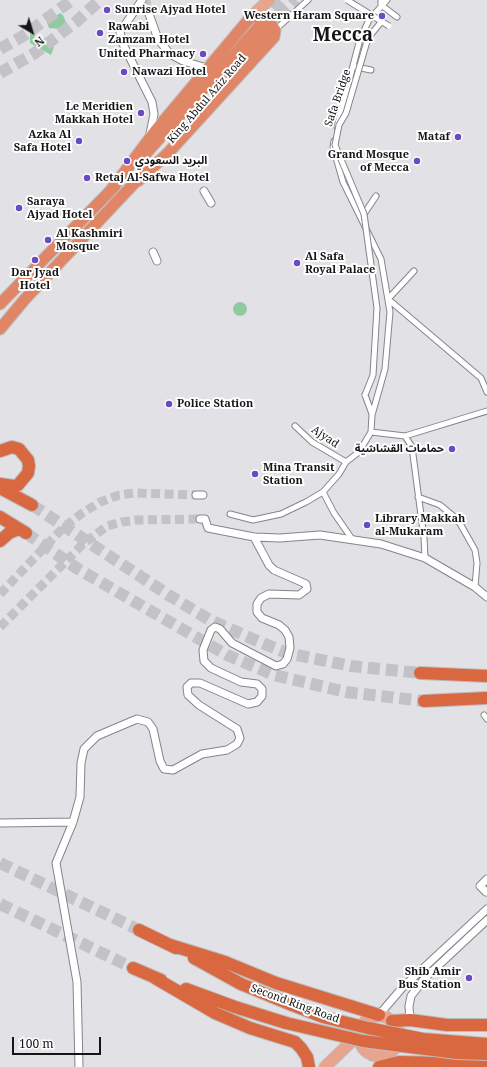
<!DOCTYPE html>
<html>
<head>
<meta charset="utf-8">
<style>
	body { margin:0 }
	#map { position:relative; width:487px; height:1067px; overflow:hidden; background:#e2e1e5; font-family:"Noto Serif",serif }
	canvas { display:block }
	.north { position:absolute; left:12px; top:12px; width:40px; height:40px; -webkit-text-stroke:3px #fff; paint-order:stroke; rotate:142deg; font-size:11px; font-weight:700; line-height:16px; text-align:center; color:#151516 }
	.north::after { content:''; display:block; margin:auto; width:14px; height:18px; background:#151516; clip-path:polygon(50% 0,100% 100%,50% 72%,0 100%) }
	.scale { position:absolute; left:12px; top:1037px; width:89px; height:18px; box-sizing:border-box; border:2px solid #151516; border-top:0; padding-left:5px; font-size:12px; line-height:14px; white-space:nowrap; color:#151516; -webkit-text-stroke:3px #fff; paint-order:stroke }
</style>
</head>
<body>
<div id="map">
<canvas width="487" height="1067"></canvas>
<div class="north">N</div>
<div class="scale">100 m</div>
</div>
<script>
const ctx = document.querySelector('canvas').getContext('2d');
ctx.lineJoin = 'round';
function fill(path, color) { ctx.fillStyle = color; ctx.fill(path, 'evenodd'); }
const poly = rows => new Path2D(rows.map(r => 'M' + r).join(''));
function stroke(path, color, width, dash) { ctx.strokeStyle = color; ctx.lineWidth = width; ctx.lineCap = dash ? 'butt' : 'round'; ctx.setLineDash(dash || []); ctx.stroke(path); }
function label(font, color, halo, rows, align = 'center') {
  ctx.font = font + ' "Noto Serif","Noto Sans Arabic",serif'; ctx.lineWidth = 4; ctx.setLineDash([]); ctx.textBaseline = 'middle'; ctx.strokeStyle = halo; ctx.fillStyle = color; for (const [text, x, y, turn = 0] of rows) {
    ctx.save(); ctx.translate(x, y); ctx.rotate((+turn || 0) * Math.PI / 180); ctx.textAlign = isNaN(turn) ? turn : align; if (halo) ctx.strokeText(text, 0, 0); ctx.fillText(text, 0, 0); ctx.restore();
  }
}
fill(poly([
	[60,13,63,15,67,25,64,29,49,28,47,22],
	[30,33,35,34,34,41,54,47,51,55,30,43],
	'233 309a7 7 0 1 1 14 0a7 7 0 1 1-14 0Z'
]), '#90caa1');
stroke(poly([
	[147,0,149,14]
]), '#c3c2c6', 7, [7, 3.5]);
stroke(poly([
	[0,594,63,528,81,514,100,502,119,495,134,493,196,495],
	[0,627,83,544,107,526,122,522,137,520,200,519]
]), '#c3c2c6', 9, [9, 4.5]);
stroke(poly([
	[263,22,283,0],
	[270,29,296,0]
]), '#c3c2c6', 11, [11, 5.5]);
stroke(poly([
	[0,49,23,36,72,0],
	[0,73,35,53,77,21,100,0],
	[32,505,170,596,210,620,255,640,287,653,351,666,420,673],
	[26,533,78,569,227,655,274,675,346,692,424,701],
	[0,863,139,930],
	[0,904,133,968]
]), '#c3c2c6', 12, [12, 6]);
const pedestrian = poly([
	[381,0,381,5,397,17],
	[275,30,308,0],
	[356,67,371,70],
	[337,127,360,39,369,20,387,0],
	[364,214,376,196],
	[414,271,388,299,481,378,487,392],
	[365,395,372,414],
	[295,426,312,442,346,462],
	[371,432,405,436,487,411],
	[405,436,412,447,424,538,425,558],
	[323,492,334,513,352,539],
	[418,497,440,505,458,520,475,550,477,563,475,587],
	[230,514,253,520,281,514,306,502,323,492,339,474,346,462,359,452,371,432,372,415,385,369,390,312,381,259,343,182,333,147,334,141],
	[484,715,487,719]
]);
const minor = poly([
	[142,0,120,32,122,42,152,102,154,114,150,134],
	[149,14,158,39,170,54,183,61,207,68],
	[204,191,211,203],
	[153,252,157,261],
	[196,495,203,495],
	[200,519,205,519,208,528,254,537,280,538,320,535,381,544,425,558,475,587,487,597],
	[0,823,73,822],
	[487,879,480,886,486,892,487,891],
	[379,1015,402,988,487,909],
	[410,1020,409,1006,411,996,425,978,487,920],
	[79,1067,77,982,56,863,73,822,80,797,81,763,84,749,97,736,137,719,148,722,153,729,160,761,164,769,173,770,202,754,227,750,237,744,240,738,237,729,199,705,188,695,187,687,191,683,200,683,248,704,257,702,262,696,262,689,257,684,241,682,211,668,204,661,203,650,211,630,215,627,220,629,232,643,276,666,283,664,287,659,290,648,289,637,285,630,279,625,262,618,257,612,257,604,261,598,269,594,299,595,307,589,306,584,274,570,269,565,254,537]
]);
const primary = poly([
	[250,18,269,0],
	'359 1036a20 20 0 1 1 40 0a20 20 0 1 1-40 0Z',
	[325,1067,358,1035]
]);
const trunk = poly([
	[214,91,270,29],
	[141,159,263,22],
	[111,190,156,130,250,18,259,16,269,21,275,30,274,37,169,152,138,181],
	[0,304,115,186],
	[0,329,25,299,142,175]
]);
const motorway = poly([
	[0,451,12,447,19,449,28,460,29,466,28,473,18,485,14,486,0,484],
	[0,488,32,505],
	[0,517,26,533],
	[0,541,9,533,19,529],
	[420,673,487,676],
	[424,701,487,698],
	[139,930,176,948],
	[170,945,225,962,276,983,379,1015],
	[194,958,241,984,292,1005],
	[133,968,161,980],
	[155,978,215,1013,250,1028,295,1042,301,1048,307,1057,309,1067],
	[186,989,235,1007,286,1023],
	[392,1021,410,1020,447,1025,487,1025],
	[379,1067,399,1062,487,1064]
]);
stroke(pedestrian, '#858589', 7);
stroke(minor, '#858589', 9);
stroke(primary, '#bdbdbe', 13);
stroke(trunk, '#bdbdbe', 13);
stroke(motorway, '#bdbdbe', 14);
stroke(pedestrian, '#fff', 5);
stroke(minor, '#fff', 7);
stroke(primary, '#e8a48c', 11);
stroke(trunk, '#e08666', 11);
stroke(motorway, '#d96740', 12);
const pedestrianBridge = poly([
	[347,0,389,26],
	[365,395,373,375,377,308,364,214,335,145,339,125,346,113,368,38,382,21]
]);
const motorwayBridge = poly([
	[292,1005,323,1017,368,1028,423,1039,487,1044],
	[286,1023,363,1041,457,1053,487,1054]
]);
stroke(pedestrianBridge, '#858589', 7, []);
stroke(motorwayBridge, '#bdbdbe', 14, []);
stroke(pedestrianBridge, '#fff', 5);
stroke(motorwayBridge, '#d96740', 12);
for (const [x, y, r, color] of [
	[107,10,4,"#6b4ac3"],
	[382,16,4,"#6b4ac3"],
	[100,33,4,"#6b4ac3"],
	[203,54,4,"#6b4ac3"],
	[124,72,4,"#6b4ac3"],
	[141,113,4,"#6b4ac3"],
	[458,137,4,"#6b4ac3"],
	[79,141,4,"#6b4ac3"],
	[127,161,4,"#6b4ac3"],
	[417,161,4,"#6b4ac3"],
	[87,178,4,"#6b4ac3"],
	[19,208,4,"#6b4ac3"],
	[48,240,4,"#6b4ac3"],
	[35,260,4,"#6b4ac3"],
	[297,263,4,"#6b4ac3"],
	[169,404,4,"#6b4ac3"],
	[452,449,4,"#6b4ac3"],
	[255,474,4,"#6b4ac3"],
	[367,525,4,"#6b4ac3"],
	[469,978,4,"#6b4ac3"]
]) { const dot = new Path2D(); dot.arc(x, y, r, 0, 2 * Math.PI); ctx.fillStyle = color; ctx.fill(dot); stroke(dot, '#fff', 1.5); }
label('bold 11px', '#151516', '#fff', [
	["Sunrise Ajyad Hotel",115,10],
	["Western Haram Square",374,16,"right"],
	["Rawabi",108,27],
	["Zamzam Hotel",108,40],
	["United Pharmacy",195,54,"right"],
	["Nawazi Hotel",132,72],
	["Le Meridien",133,107,"right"],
	["Makkah Hotel",133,120,"right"],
	["Azka Al",71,135,"right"],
	["Safa Hotel",71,148,"right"],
	["Mataf",450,137,"right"],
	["Grand Mosque",409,155,"right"],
	["of Mecca",409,168,"right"],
	["البريد السعودي",135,161],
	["Retaj Al-Safwa Hotel",95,178],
	["Saraya",27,202],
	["Ajyad Hotel",27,215],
	["Al Kashmiri",56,234],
	["Mosque",56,247],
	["Al Safa",305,257],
	["Royal Palace",305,270],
	["Dar Jyad",35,273,"center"],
	["Hotel",35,286,"center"],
	["Police Station",177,404],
	["حمامات القشاشية",444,449,"right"],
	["Mina Transit",263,468],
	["Station",263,481],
	["Library Makkah",375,519],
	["al-Mukaram",375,532],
	["Shib Amir",461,972,"right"],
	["Bus Station",461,985,"right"]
], 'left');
label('11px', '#151516', '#fff', [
	["Safa Bridge",338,98,-71],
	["King Abdul Aziz Road",207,99,-49],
	["Ajyad",325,437,34],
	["Second Ring Road",295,1004,20]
]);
label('bold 19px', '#151516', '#fff', [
	["Mecca",343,36]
]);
</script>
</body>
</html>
